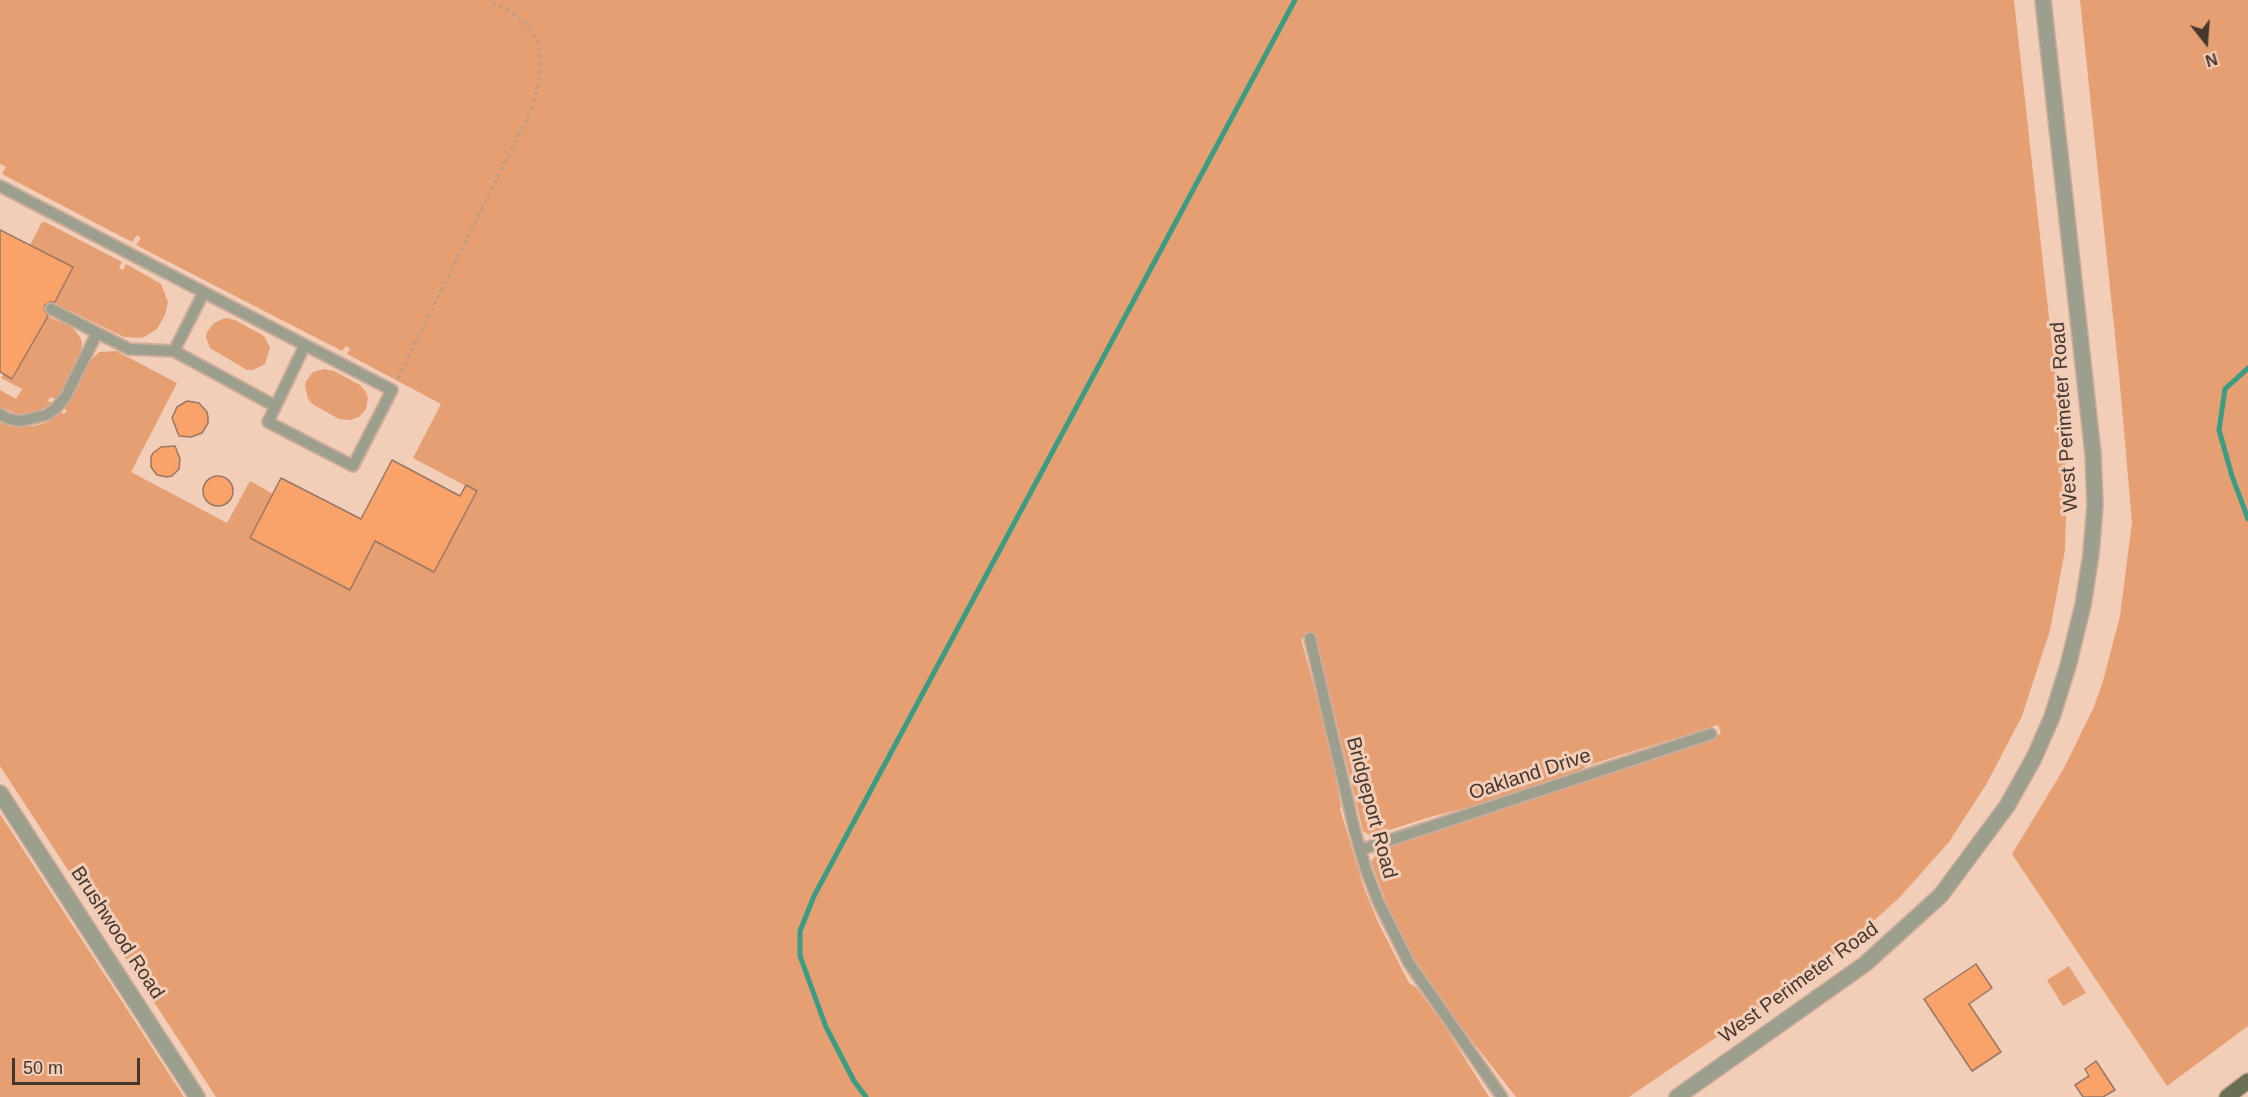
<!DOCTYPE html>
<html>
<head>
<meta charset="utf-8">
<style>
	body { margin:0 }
	#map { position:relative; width:2248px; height:1097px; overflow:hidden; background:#f2cdb7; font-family:Helvetica,sans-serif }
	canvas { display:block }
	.north { position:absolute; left:2176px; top:12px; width:60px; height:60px; -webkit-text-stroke:4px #f2cdb7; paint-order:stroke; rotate:163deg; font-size:16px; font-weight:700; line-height:24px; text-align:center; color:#45362e }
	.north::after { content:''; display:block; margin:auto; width:21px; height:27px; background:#45362e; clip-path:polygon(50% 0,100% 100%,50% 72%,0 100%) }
	.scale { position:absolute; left:12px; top:1058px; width:128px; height:27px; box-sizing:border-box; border:3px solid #45362e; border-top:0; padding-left:8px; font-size:18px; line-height:21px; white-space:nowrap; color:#45362e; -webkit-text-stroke:4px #f2cdb7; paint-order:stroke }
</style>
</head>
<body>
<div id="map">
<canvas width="2248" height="1097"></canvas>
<div class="north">N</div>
<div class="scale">50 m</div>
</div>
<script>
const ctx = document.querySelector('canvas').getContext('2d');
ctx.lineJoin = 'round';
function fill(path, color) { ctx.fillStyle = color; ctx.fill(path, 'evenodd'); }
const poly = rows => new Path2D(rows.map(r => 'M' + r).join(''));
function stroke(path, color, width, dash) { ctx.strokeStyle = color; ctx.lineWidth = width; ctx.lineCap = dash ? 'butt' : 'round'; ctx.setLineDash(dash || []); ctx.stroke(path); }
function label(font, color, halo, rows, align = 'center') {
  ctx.font = font + ' Helvetica,sans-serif'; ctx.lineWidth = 6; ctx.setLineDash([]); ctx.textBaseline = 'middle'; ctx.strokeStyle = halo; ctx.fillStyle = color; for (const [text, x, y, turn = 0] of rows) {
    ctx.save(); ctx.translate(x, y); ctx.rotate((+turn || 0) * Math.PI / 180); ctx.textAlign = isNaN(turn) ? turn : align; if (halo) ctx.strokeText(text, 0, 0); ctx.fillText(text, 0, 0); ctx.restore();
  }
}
fill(poly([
	[0,0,2014,0,2067,481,2065,550,2050,630,2022,716,1987,783,1949,842,1899,898,1848,944,1794,984,1629,1097,1516,1097,1454,1018,1410,952,1395,925,1371,862,1381,848,1395,842,1701,743,1721,734,1718,725,1586,766,1580,771,1477,805,1430,817,1371,836,1363,831,1315,633,1301,639,1328,738,1341,806,1340,809,1364,888,1379,924,1409,983,1417,988,1444,1025,1489,1097,216,1097,0,766,0,424,1,422,21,427,35,426,48,422,60,412,64,414,67,411,64,408,71,399,90,361,99,352,116,351,177,383,131,472,227,523,250,481,273,494,250,538,350,590,375,541,434,572,477,492,413,458,441,404,347,354,350,349,346,346,342,351,136,245,141,238,137,235,132,242,2,174,6,167,1,164,0,165],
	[2080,0,2248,0,2248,1026,2167,1086,2012,854,2063,770,2093,709,2103,681,2120,616,2132,522,2119,374],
	[42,222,45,222,122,262,119,268,123,270,126,264,161,284,168,302,165,315,157,329,142,338,124,337,54,303,73,267,30,245],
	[47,316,72,327,80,337,82,343,81,354,59,396,56,399,50,397,48,401,52,403,49,406,30,414,18,414,0,407,0,390,16,399,22,389,1,378,4,374,13,379],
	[225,318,235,320,264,336,270,348,265,364,253,370,247,370,210,348,206,338,207,332,214,323],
	[324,369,334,371,360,385,366,392,368,398,366,409,359,417,350,420,339,419,314,405,308,399,305,385,306,381,313,372],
	[0,814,112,986,184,1097,0,1097],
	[2069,966,2086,993,2063,1006,2047,980]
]), '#e59f73');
stroke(poly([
	[2248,368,2225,389,2219,430,2232,476,2248,519],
	[866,1097,854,1081,826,1027,800,956,800,931,814,896,1295,0]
]), '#399c83', 5);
const building = poly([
	[0,230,73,267,55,302,50,302,45,305,44,310,48,316,12,379,0,372,0,230],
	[187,401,199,403,207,412,208,417,208,423,202,433,191,437,179,436,172,418,177,407,187,401],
	[175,446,180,459,179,469,172,476,167,477,157,475,151,467,151,457,153,453,161,447,175,446],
	[392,460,460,496,466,485,477,491,434,572,375,541,350,590,250,538,281,478,361,519,392,460],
	'203 491a15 15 0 1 1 30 0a15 15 0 1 1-30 0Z',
	[1976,964,1992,988,1969,1004,2001,1052,1972,1071,1924,999,1976,964],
	[2096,1061,2115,1090,2103,1097,2083,1097,2075,1085,2089,1076,2085,1069,2096,1061]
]);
fill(building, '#f9a36b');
stroke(building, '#987763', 1.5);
const service = poly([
	[0,186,305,345,392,390,353,466,268,422,305,345],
	[51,309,129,349,174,351,275,406],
	[174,351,204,292],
	[0,414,9,419,21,421,46,415,56,408,66,396,97,333],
	[1310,638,1355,832,1366,870,1378,901,1409,963,1502,1097],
	[1360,850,1711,734]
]);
const minor = poly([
	[0,793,197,1097]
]);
const tertiary = poly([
	[1677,1097,1865,964,1941,895,2007,806,2034,758,2052,717,2068,666,2083,605,2091,554,2095,505,2093,454,2043,0]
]);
const primary = poly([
	[2227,1097,2248,1081]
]);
stroke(service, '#ccac99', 14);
stroke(minor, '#ccac99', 18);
stroke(tertiary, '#ccac99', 18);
stroke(primary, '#ccac99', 18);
stroke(poly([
	[398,378,533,106,539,83,539,43,528,26,510,11,488,0]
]), '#bb9d8b', 3, [3, 4.5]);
stroke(service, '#9c9e8e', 10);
stroke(minor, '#9c9e8e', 15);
stroke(tertiary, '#9c9e8e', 15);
stroke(primary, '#6b6f52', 15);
label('20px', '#45362e', '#f2cdb7', [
	["West Perimeter Road",2065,417,-94],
	["Oakland Drive",1530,775,-18],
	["Bridgeport Road",1371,808,75],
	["Brushwood Road",117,933,57],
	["West Perimeter Road",1799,983,-36]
]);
</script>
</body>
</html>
